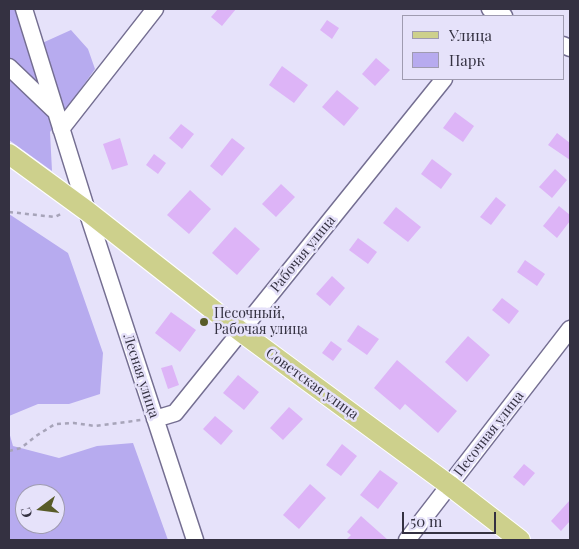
<!DOCTYPE html>
<html>
<head>
<meta charset="utf-8">
<style>
	body { margin:0 }
	#map { position:relative; width:579px; height:549px; overflow:hidden; background:#e6e2fa; font-family:"Playfair Display",serif }
	canvas { display:block }
	.frame { position:absolute; inset:0; border:10px solid #343141; pointer-events:none }
	.legend { position:absolute; left:402px; top:15px; width:162px; height:65px; box-sizing:border-box; background:#e6e2fa; border:1px solid #9f9bb0; margin:0; padding:6px 9px; list-style:none; font-size:15px; color:#343141 }
	.legend li { display:flex; align-items:center; gap:10px; height:25px }
	.legend b { width:25px; border:1px solid #9f9bb0 }
	.north { position:absolute; left:15px; top:484px; width:50px; height:50px; box-sizing:border-box; background:#e6e2fa; border:1px solid #9f9bb0; border-radius:50%; rotate:255deg; font-size:14px; font-weight:700; line-height:20px; text-align:center; color:#343141 }
	.north::after { content:''; display:block; margin:auto; width:18px; height:22px; background:#585b28; clip-path:polygon(50% 0,100% 100%,50% 72%,0 100%) }
	.scale { position:absolute; left:402px; top:512px; width:94px; height:22px; box-sizing:border-box; border:2px solid #343141; border-top:0; padding-left:6px; font-size:15px; line-height:18px; white-space:nowrap; color:#343141; -webkit-text-stroke:4px #e6e2fa; paint-order:stroke }
</style>
</head>
<body>
<div id="map">
<canvas width="579" height="549"></canvas>
<div class="frame"></div>
<ul class="legend">
<li><b style="height:6px;background:#cdd08c"></b>Улица</li>
<li><b style="height:14px;background:#b7abef"></b>Парк</li>
</ul>
<div class="north">С</div>
<div class="scale">50 m</div>
</div>
<script>
const ctx = document.querySelector('canvas').getContext('2d');
ctx.lineJoin = 'round';
function fill(path, color) { ctx.fillStyle = color; ctx.fill(path, 'evenodd'); }
const poly = rows => new Path2D(rows.map(r => 'M' + r).join(''));
function stroke(path, color, width, dash) { ctx.strokeStyle = color; ctx.lineWidth = width; ctx.lineCap = dash ? 'butt' : 'round'; ctx.setLineDash(dash || []); ctx.stroke(path); }
function label(font, color, halo, rows, align = 'center') {
  ctx.font = font + ' "Playfair Display",serif'; ctx.lineWidth = 5; ctx.setLineDash([]); ctx.textBaseline = 'middle'; ctx.strokeStyle = halo; ctx.fillStyle = color; for (const [text, x, y, turn = 0] of rows) {
    ctx.save(); ctx.translate(x, y); ctx.rotate((+turn || 0) * Math.PI / 180); ctx.textAlign = isNaN(turn) ? turn : align; if (halo) ctx.strokeText(text, 0, 0); ctx.fillText(text, 0, 0); ctx.restore();
  }
}
fill(poly([
	[9,9,29,9,40,44,71,30,88,49,95,69,50,132,52,171,9,140],
	[9,214,68,253,103,353,100,394,69,404,38,404,9,416],
	[9,432,13,446,59,458,97,446,133,443,168,540,9,540],
	[25,494,55,494,55,524,25,524]
]), '#b7abef');
fill(poly([
	[218,9,236,9,222,26,211,17],
	[327,20,339,28,332,39,320,30],
	[376,58,390,70,375,86,362,74],
	[282,66,308,85,294,103,269,85],
	[337,90,359,108,344,126,322,107],
	[455,112,474,126,463,142,443,128],
	[181,124,194,134,182,149,169,138],
	[557,133,570,143,570,160,548,145],
	[120,138,128,165,112,170,103,144],
	[232,138,245,148,222,176,210,166],
	[154,154,166,163,158,174,146,165],
	[432,159,452,174,441,189,421,174],
	[555,169,567,180,552,198,539,187],
	[281,184,295,197,276,217,262,204],
	[190,190,211,209,189,234,167,215],
	[496,197,506,205,491,225,480,217],
	[559,206,570,215,570,221,557,238,543,226],
	[396,207,421,227,408,242,383,223],
	[235,227,260,249,237,275,212,253],
	[358,238,377,252,368,264,349,250],
	[525,260,545,274,537,286,517,272],
	[332,276,345,288,330,306,316,294],
	[502,298,519,311,509,324,492,310],
	[171,312,196,330,180,352,155,333],
	[358,325,379,339,367,355,347,341],
	[468,336,490,355,467,382,445,362],
	[331,341,342,349,333,361,322,353],
	[397,360,457,411,438,433,405,404,400,410,374,388],
	[172,365,179,385,168,389,161,368],
	[238,375,259,392,244,410,223,393],
	[289,407,303,419,283,440,270,428],
	[215,416,233,431,221,445,203,429],
	[342,444,357,456,341,476,326,465],
	[524,464,535,473,524,486,513,477],
	[380,470,398,483,378,509,360,495],
	[310,484,326,498,299,529,283,515],
	[570,500,570,521,561,531,551,521],
	[361,516,388,540,346,540,351,535,347,532]
]), '#ddb4f7');
const minor = poly([
	[24,9,87,211,195,540],
	[490,9,504,16],
	[563,45,570,48],
	[9,67,54,110],
	[61,129,155,9],
	[155,419,175,413,444,79],
	[407,540,570,329]
]);
const major = poly([
	[9,154,87,211,240,331,449,485,520,540]
]);
stroke(minor, '#746e91', 19);
stroke(major, '#fff', 22);
stroke(poly([
	[9,212,55,217,61,214],
	[9,451,21,448,36,436,55,424,74,423,95,426,141,420]
]), '#a7a4b9', 2.5, [4, 4]);
stroke(minor, '#fff', 16);
stroke(major, '#cdd08c', 20);
for (const [x, y, r, color] of [
	[204,322,5,"#585b28"]
]) { const dot = new Path2D(); dot.arc(x, y, r, 0, 2 * Math.PI); ctx.fillStyle = color; ctx.fill(dot); stroke(dot, '#e6e2fa', 2); }
label('14px', '#343141', '#e6e2fa', [
	["Рабочая улица",303,254,-51],
	["Лесная улица",141,376,72],
	["Советская улица",312,384,36],
	["Песочная улица",489,434,-52]
]);
label('14px', '#343141', '#e6e2fa', [
	["Песочный,",214,314],
	["Рабочая улица",214,330]
], 'left');
</script>
</body>
</html>
